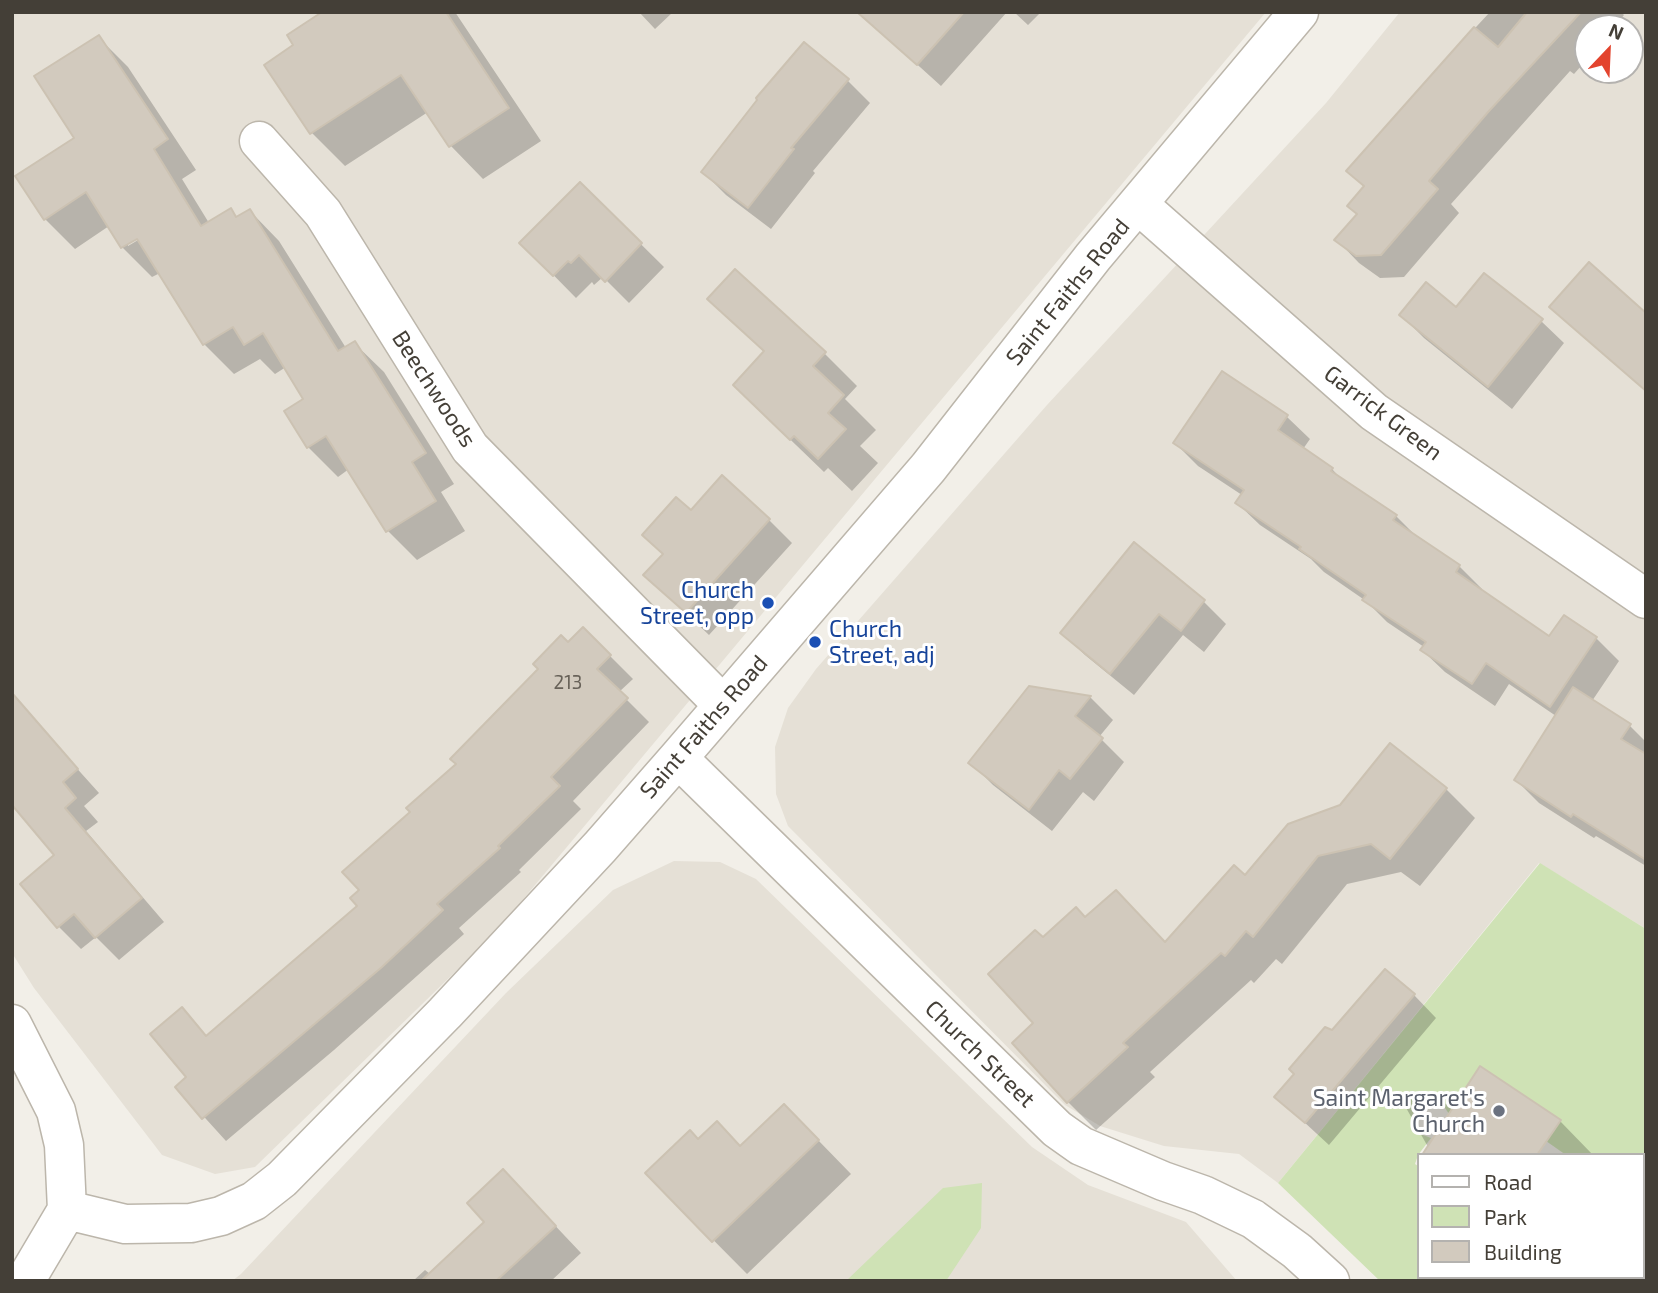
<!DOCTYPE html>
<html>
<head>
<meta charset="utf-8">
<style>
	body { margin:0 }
	#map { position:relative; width:1658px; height:1293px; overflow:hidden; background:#f2efe8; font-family:"Exo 2",sans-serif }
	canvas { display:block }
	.frame { position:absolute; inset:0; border:14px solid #443f37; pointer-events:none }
	.legend { position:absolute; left:1417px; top:1153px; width:228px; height:126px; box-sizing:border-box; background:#fff; border:2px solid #b4b2af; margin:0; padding:9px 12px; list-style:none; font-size:21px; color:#443f37 }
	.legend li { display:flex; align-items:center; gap:14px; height:35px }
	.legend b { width:35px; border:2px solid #b4b2af }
	.north { position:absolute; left:1574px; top:14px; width:70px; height:70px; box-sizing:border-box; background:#fff; border:2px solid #b4b2af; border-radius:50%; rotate:23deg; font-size:19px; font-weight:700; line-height:28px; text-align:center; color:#443f37 }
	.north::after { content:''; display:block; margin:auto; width:24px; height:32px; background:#e3442e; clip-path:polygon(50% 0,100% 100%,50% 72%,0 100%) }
</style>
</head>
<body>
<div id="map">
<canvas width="1658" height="1293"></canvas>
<div class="frame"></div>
<ul class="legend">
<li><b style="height:9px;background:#fff"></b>Road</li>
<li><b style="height:19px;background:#cfe2b5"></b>Park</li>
<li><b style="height:19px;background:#d2cabe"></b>Building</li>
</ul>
<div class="north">N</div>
</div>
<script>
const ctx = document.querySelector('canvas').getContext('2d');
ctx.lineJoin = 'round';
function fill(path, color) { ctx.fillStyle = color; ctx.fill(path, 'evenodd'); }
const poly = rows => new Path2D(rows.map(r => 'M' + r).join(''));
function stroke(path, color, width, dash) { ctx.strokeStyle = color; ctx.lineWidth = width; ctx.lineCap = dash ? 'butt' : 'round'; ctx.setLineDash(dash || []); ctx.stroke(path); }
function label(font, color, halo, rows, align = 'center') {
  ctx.font = font + ' "Exo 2",sans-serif'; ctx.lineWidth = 6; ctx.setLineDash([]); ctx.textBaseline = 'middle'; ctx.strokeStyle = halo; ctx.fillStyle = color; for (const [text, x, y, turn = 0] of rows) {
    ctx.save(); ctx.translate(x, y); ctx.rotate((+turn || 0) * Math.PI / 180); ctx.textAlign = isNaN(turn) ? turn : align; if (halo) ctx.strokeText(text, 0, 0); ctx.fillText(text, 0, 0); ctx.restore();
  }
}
fill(poly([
	[12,12,1266,12,494,934,255,1167,215,1174,162,1155,34,988,12,953],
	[1400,12,1646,12,1646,929,1539,863,1278,1183,1239,1154,1164,1146,1100,1126,1065,1105,788,826,776,794,775,747,788,708,816,669,1047,405,1326,103],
	[1588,28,1630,28,1630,70,1588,70],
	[674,861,720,862,756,879,1032,1147,1088,1185,1186,1222,1237,1281,232,1281,241,1274,506,993,613,890]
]), '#e5e0d6');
fill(poly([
	[1540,863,1646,929,1646,1267,1642,1271,1642,1155,1566,1155,1546,1141,1449,1114,1441,1102,1427,1100,1415,1107,1411,1120,1418,1133,1431,1138,1418,1155,1415,1164,1418,1166,1418,1277,1638,1277,1636,1281,1380,1281,1278,1183],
	[982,1183,981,1228,946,1281,846,1281,943,1188]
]), '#cfe2b5');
fill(poly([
	[325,12,455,12,541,141,483,179,451,146,428,112,345,166,312,133,266,65,295,46],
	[639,12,673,12,655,29],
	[893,12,1007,12,941,86,878,29],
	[1014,12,1041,12,1028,25],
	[1490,12,1621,12,1624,15,1613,28,1588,28,1588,58,1574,74,1570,71,1451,204,1459,213,1404,277,1380,278,1359,263,1337,240,1359,215,1365,188,1348,171,1438,68],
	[98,37,128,67,196,170,182,179,209,223,231,210,238,218,250,211,279,241,346,348,354,343,384,372,454,484,441,492,465,531,417,560,388,531,349,469,338,477,308,447,306,399,286,367,275,374,260,359,234,374,204,344,160,273,152,277,122,247,109,226,75,249,45,219,77,139],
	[143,233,145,236,128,246,128,242],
	[804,44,848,81,870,103,813,171,815,173,771,229,726,195,703,172],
	[580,184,664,267,629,303,603,277,594,285,592,282,576,298,522,243],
	[710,299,824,353,857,386,845,399,876,430,860,446,878,463,852,491,828,468,824,472,768,418,765,353],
	[1552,307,1646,315,1646,391,1575,329],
	[1401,315,1541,321,1564,343,1512,409,1424,338],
	[1222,373,1287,417,1310,439,1303,449,1332,469,1344,482,1396,516,1420,540,1459,566,1482,589,1481,591,1549,639,1564,617,1596,638,1619,661,1592,701,1629,725,1646,742,1646,866,1596,836,1594,838,1539,803,1516,780,1556,716,1509,684,1495,706,1445,672,1422,650,1424,647,1387,622,1366,601,1324,572,1311,559,1260,525,1237,503,1242,495,1198,466,1175,443],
	[691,512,769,520,792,543,709,635,646,575,664,555,644,535],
	[1204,602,1226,624,1204,652,1183,635,1134,695,1085,655,1062,633],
	[583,629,633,679,619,692,649,722,573,801,581,809,519,870,521,872,459,928,464,934,334,1050,226,1141,177,1087,189,1077,182,1010,208,1037,359,906,361,890,412,812],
	[1029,688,1091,698,1113,720,1099,737,1124,762,1094,801,1083,792,1052,831,993,785,971,763],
	[28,714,99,793,84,806,98,822,86,831,164,922,119,960,96,937,81,949,59,927,57,855],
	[1446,789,1475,818,1420,886,1401,872,1347,884,1282,964,1276,959,1254,983,1251,980,1150,1072,1155,1077,1096,1130,1068,1102,1036,1023,1043,940,1086,919,1166,943,1245,877],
	[1414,995,1436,1018,1329,1145,1277,1097],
	[1400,1097,1560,1121,1593,1155,1422,1155,1428,1147],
	[817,1139,851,1174,747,1274,647,1173,698,1141,741,1148],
	[529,1198,581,1253,551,1281,413,1281,425,1270,430,1274]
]), '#0003');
const building = poly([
	[322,12,446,12,509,108,449,147,401,75,310,134,264,65,293,45,287,35,322,12],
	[857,12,964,12,917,65,857,12],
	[1527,12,1581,12,1489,111,1429,181,1438,189,1381,255,1356,256,1334,240,1357,214,1347,206,1364,186,1346,171,1474,27,1498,47,1527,12],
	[99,35,168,139,154,149,201,226,231,208,236,217,250,209,338,351,355,341,426,453,412,462,436,501,386,532,326,436,307,448,284,411,303,399,263,333,244,345,233,327,203,345,137,239,121,248,86,192,44,220,15,176,74,138,34,76,99,35],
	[804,42,849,79,791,148,794,149,748,208,701,172,757,100,756,98,804,42],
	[580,182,642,243,605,282,579,255,571,263,568,261,553,276,519,243,580,182],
	[1589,262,1646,313,1646,391,1549,307,1589,262],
	[735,269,826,352,813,366,844,395,828,413,846,429,818,459,794,436,790,440,733,385,764,351,707,299,735,269],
	[1484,273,1543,319,1488,387,1399,315,1426,282,1456,307,1484,273],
	[1222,371,1288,415,1278,430,1333,468,1331,471,1397,515,1393,520,1460,565,1456,572,1549,636,1564,615,1597,637,1550,707,1486,663,1472,684,1420,650,1426,642,1362,600,1366,595,1299,549,1301,547,1235,503,1244,490,1173,443,1222,371],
	[722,475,770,519,686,613,643,575,663,554,642,535,676,497,691,510,722,475],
	[1134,542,1205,600,1181,631,1159,614,1110,674,1060,633,1134,542],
	[583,627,611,655,597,669,628,698,551,777,560,786,498,846,500,848,437,904,443,910,382,967,202,1119,175,1087,186,1077,150,1034,182,1007,206,1036,357,906,350,898,359,890,342,872,410,812,406,808,456,764,450,759,538,669,533,664,561,635,568,642,583,627],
	[1029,686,1091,696,1075,716,1103,738,1070,779,1059,770,1029,810,968,763,1029,686],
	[1573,687,1631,724,1621,739,1646,754,1646,860,1573,814,1571,817,1514,780,1573,687],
	[12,693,78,769,63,782,76,798,65,808,142,898,95,938,74,914,57,928,20,884,54,855,12,805,12,693],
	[1390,743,1447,788,1390,859,1371,844,1318,856,1253,937,1246,931,1225,956,1221,953,1123,1043,1128,1047,1067,1103,1012,1043,1033,1023,988,974,1035,930,1043,937,1076,907,1085,917,1116,890,1165,942,1234,865,1245,875,1288,824,1340,805,1390,743],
	[1385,969,1415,994,1305,1123,1274,1097,1294,1074,1289,1069,1325,1027,1332,1030,1385,969],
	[1480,1066,1561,1120,1537,1155,1422,1155,1480,1066],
	[784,1104,819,1140,712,1242,645,1173,690,1130,698,1139,717,1121,740,1146,784,1104],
	[503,1169,556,1226,496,1281,421,1281,484,1222,467,1203,503,1169]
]);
fill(building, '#d2cabe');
stroke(building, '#ccc2b2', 2);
const minor = poly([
	[259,141,323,213,470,448,723,705],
	[1139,205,1374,412,1646,599],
	[678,758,1057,1129,1081,1146,1163,1181,1203,1195,1253,1219,1297,1251,1330,1281],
	[12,1024,56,1111,64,1145,67,1210],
	[67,1210,125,1224,191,1223,221,1216,254,1201,282,1179,445,1013,600,847,678,758,928,468,1093,257,1299,12],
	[25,1281,67,1210]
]);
stroke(minor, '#bcb6ab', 41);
stroke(minor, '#fff', 38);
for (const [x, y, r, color] of [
	[768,603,7,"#1a4fb4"],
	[815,642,7,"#1a4fb4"],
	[1499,1111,7,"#6b7280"]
]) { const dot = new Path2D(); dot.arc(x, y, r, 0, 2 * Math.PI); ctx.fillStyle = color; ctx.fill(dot); stroke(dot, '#fff', 2.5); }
label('19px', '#686259', null, [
	["213",568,683]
]);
label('23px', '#443f37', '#fff', [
	["Saint Faiths Road",1068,292,-51],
	["Beechwoods",434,389,57],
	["Garrick Green",1383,413,37],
	["Saint Faiths Road",704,727,-49],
	["Church Street",980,1054,44]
]);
label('23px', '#164399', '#fff', [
	["Church",754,590],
	["Street, opp",754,616],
	["Church",829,629,"left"],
	["Street, adj",829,655,"left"]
], 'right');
label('23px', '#5b616d', '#fff', [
	["Saint Margaret's",1485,1098],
	["Church",1485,1124]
], 'right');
</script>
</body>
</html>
